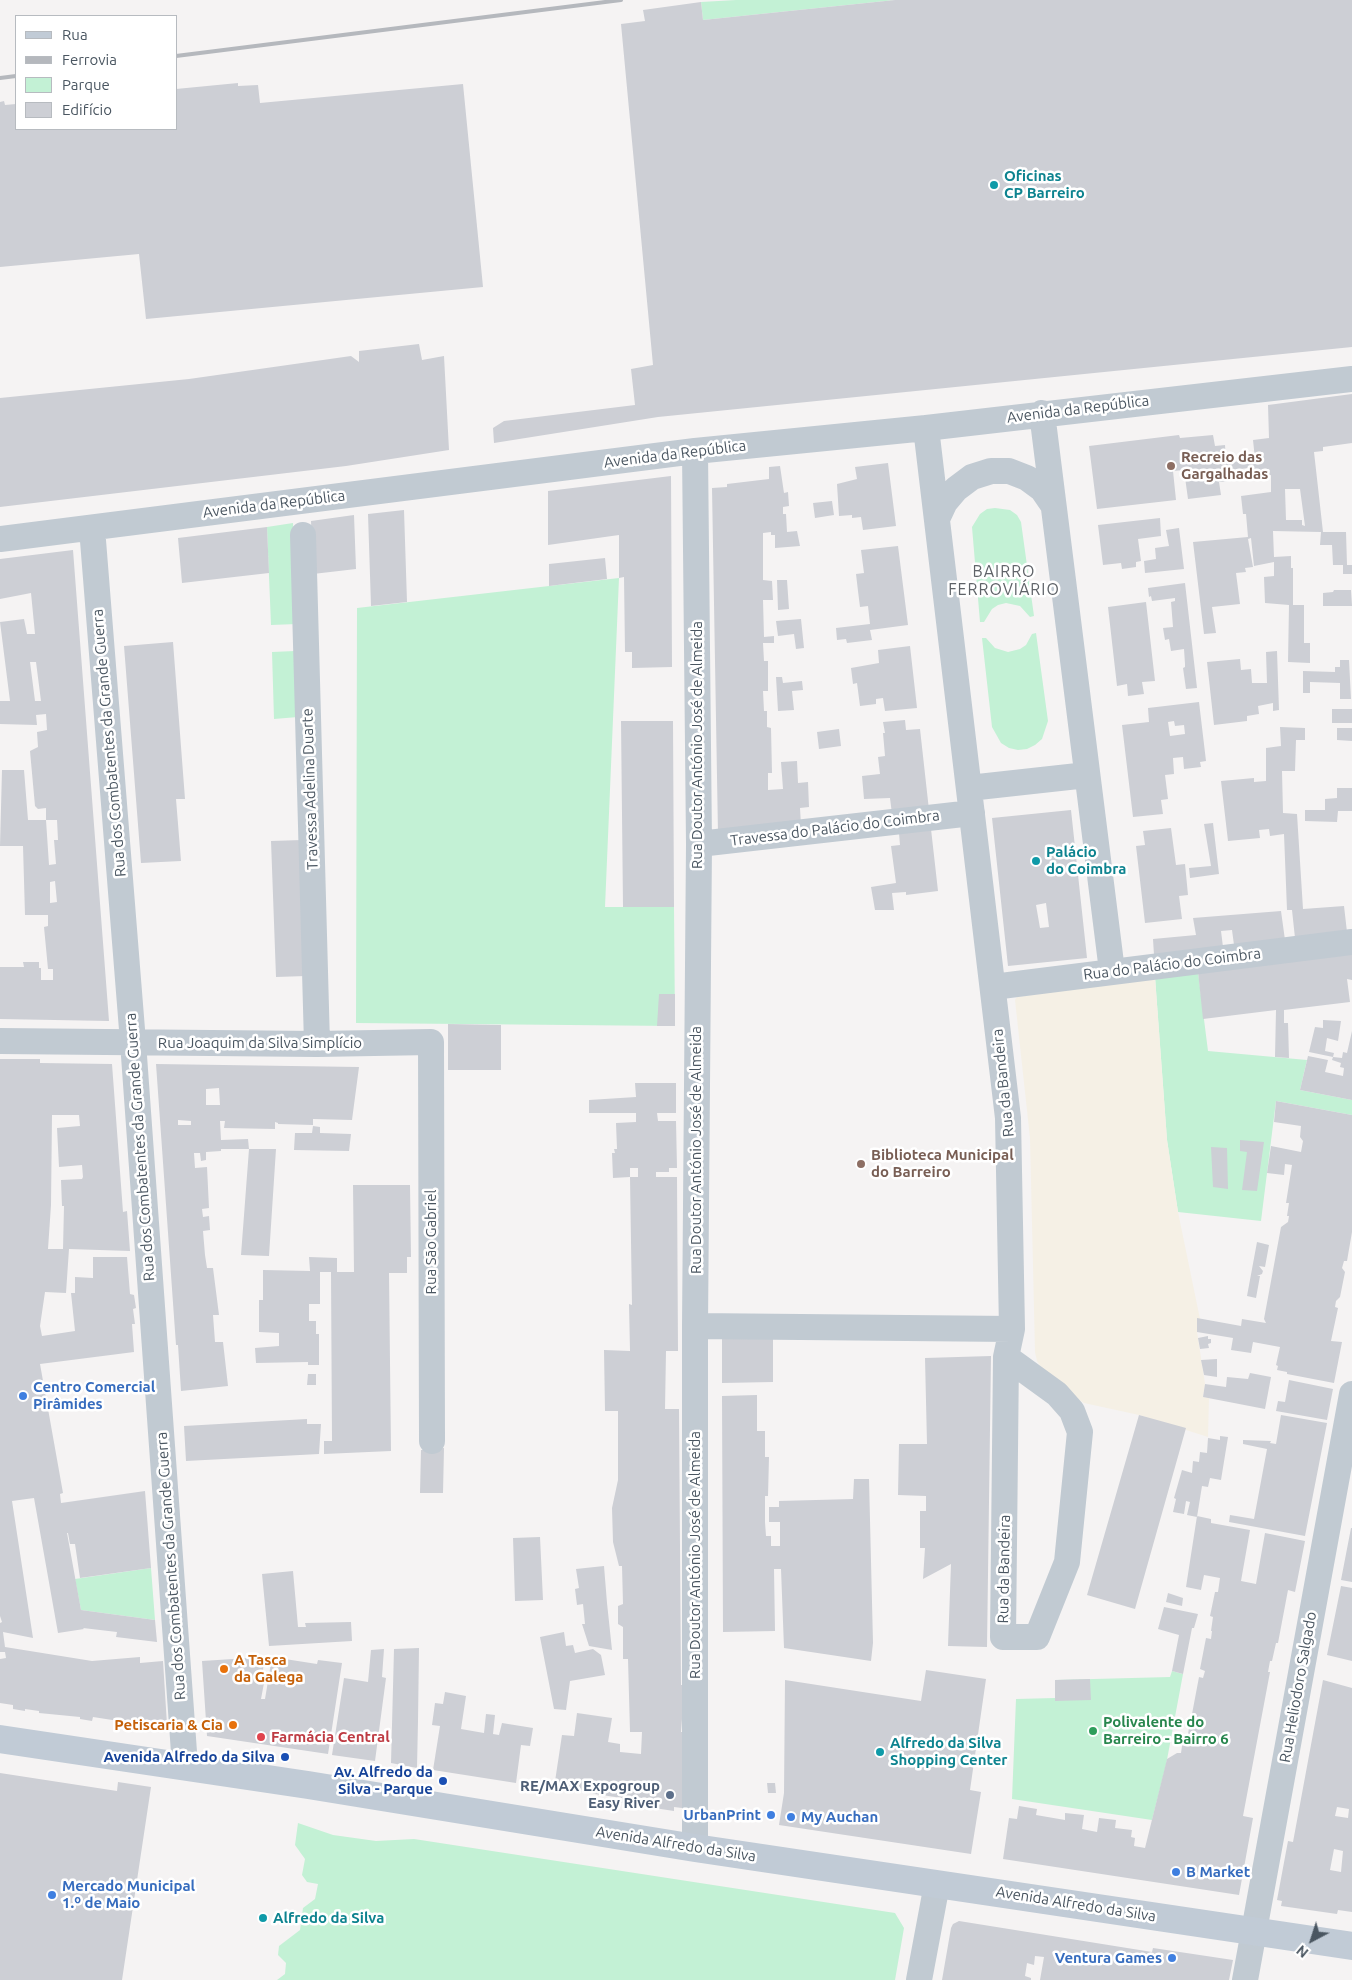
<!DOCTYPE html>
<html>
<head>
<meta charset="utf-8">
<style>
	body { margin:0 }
	#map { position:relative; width:1352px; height:1980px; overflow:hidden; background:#f5f3f3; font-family:Ubuntu,sans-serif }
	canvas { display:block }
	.legend { position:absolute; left:15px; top:15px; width:162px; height:115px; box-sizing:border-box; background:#fff; border:1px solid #b7bbc0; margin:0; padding:6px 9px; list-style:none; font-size:15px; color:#4a5661 }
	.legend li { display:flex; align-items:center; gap:10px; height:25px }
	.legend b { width:25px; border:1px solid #b7bbc0 }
	.north { position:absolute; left:1287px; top:1915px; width:50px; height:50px; -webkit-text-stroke:4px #fff; paint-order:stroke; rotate:220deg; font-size:14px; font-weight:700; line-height:20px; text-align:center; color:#4a5661 }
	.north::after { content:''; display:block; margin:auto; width:18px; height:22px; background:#4a5661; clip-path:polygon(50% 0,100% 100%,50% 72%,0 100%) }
</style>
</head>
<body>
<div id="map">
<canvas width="1352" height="1980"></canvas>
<ul class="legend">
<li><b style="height:6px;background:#c1cbd6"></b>Rua</li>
<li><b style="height:6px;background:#b5b8bd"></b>Ferrovia</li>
<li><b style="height:14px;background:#c3f1d5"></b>Parque</li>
<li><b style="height:14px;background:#cdcfd5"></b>Edifício</li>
</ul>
<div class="north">N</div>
</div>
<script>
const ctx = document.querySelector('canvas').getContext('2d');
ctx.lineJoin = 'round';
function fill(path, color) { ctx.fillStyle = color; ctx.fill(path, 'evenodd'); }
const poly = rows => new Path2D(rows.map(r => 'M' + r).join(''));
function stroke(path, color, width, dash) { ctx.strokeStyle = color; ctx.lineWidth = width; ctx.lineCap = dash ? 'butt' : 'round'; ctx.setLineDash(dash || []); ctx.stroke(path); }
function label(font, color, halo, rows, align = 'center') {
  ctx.font = font + ' Ubuntu,sans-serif'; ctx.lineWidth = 5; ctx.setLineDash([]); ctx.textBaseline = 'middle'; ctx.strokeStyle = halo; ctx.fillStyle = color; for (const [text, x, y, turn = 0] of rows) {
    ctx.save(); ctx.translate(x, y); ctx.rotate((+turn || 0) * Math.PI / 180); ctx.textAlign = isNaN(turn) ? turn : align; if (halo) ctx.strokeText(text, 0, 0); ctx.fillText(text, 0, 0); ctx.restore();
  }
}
fill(poly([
	[736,0,895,0,703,20,701,2],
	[995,508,1010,510,1017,515,1021,522,1034,616,1030,617,1020,606,1006,603,998,605,992,609,984,622,980,622,972,527,980,514,987,509],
	[293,523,297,624,271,625,267,527],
	[619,578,605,907,674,907,675,1026,356,1023,357,608],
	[1036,633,1048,721,1042,739,1035,745,1027,749,1018,750,1009,748,1001,743,992,727,982,638,986,638,995,648,1008,652,1020,649,1026,645,1032,634],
	[295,651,298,717,274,719,272,652],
	[1198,972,1208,1051,1307,1060,1300,1090,1352,1100,1352,1115,1276,1101,1261,1221,1178,1212,1167,1140,1155,977],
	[151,1568,155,1620,81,1610,75,1579],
	[1172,1671,1183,1674,1166,1765,1152,1820,1012,1799,1016,1699,1055,1698,1055,1680,1170,1677],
	[298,1823,333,1835,376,1841,414,1839,895,1913,904,1928,895,1980,277,1980,285,1974,286,1963,278,1955,279,1946,300,1930,303,1908,315,1899,318,1884,307,1882,302,1875,305,1859,295,1845]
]), '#c3f1d5');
fill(poly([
	[1155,977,1167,1140,1178,1212,1200,1319,1197,1319,1197,1332,1205,1384,1203,1397,1209,1398,1208,1437,1139,1415,1084,1403,1073,1396,1043,1370,1037,1361,1035,1352,1030,1138,1015,1000,1017,997]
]), '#f5f0e5');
fill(poly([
	[895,0,1352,0,1352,347,658,417,494,443,493,428,504,421,635,405,631,369,653,365,621,24,645,21,643,10,701,2,703,20],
	[238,83,238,86,258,85,260,103,463,84,483,287,146,319,139,254,0,267,0,102,4,101,5,105,16,104,16,129,176,129,176,89],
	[419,344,422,360,444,356,449,450,346,466,0,507,0,398,189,379,351,356,359,362,359,351],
	[1352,394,1352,443,1323,447,1323,451,1314,452,1323,532,1346,532,1347,565,1352,565,1352,574,1343,574,1343,565,1333,565,1332,545,1320,545,1321,532,1273,531,1274,557,1291,556,1291,568,1293,568,1293,605,1304,605,1304,643,1310,643,1310,663,1288,662,1289,605,1265,603,1264,577,1274,576,1274,562,1254,566,1251,538,1248,539,1253,567,1245,568,1246,572,1236,573,1240,604,1212,607,1216,633,1204,634,1193,542,1248,537,1246,514,1243,514,1241,496,1271,492,1271,475,1249,478,1248,468,1227,471,1229,481,1219,482,1221,495,1188,499,1184,470,1173,471,1176,500,1097,509,1089,446,1179,435,1180,438,1213,435,1215,446,1225,445,1226,463,1255,459,1253,440,1269,438,1268,405],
	[1285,489,1300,489,1305,526,1302,525,1302,520,1286,520],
	[888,463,896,526,863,530,861,517,852,518,852,515,839,516,837,484,857,479,855,467],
	[780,466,784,493,788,492,789,506,783,507,783,514,786,514,787,532,797,531,800,546,775,548,775,535,771,535,771,532,763,533,763,580,772,581,773,600,763,600,764,637,774,636,774,643,763,643,764,661,768,661,768,691,763,691,764,711,767,711,767,727,771,728,772,773,768,773,768,790,783,789,781,762,797,761,798,783,808,782,809,807,800,808,801,825,718,834,712,488,727,487,727,484,769,479,769,467],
	[671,476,672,667,632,668,632,652,625,652,624,577,619,578,619,535,548,545,548,491],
	[832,501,834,515,815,518,813,503],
	[404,510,407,602,371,606,368,514],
	[354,515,356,569,313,574,311,521],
	[1160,518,1161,536,1138,539,1141,561,1136,562,1136,567,1122,569,1121,563,1103,565,1098,525],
	[267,527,269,573,182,583,178,538],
	[1179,528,1184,569,1145,573,1144,561,1156,559,1155,548,1169,546,1166,530],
	[898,546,908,625,870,630,872,640,847,643,846,639,837,640,836,628,870,624,868,606,860,607,858,591,856,574,864,573,861,550],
	[73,550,109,1021,0,1019,0,967,24,967,23,962,39,962,39,968,41,968,41,980,53,980,53,969,48,969,44,927,48,926,48,915,25,915,23,846,0,846,2,770,24,770,28,820,46,820,49,865,56,864,54,840,58,840,57,820,46,820,46,808,38,809,35,806,30,751,38,747,37,732,47,730,46,714,36,715,37,725,0,724,0,701,10,701,0,622,24,619,27,634,35,634,31,593,0,599,0,559],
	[30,662,36,662,41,701,35,701],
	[55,881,57,902,50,903,50,882],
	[605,558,607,579,549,586,549,564],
	[777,580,787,580,789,609,778,610],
	[1185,583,1197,688,1186,689,1183,668,1185,667,1185,664,1184,649,1171,651,1169,639,1165,640,1163,628,1173,627,1171,602,1175,601,1175,598,1152,601,1151,596,1149,597,1148,588],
	[1334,590,1351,590,1352,606,1323,606,1323,593,1333,592],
	[1146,602,1155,681,1142,682,1144,694,1128,696,1127,684,1117,686,1108,607],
	[801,619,804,648,796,649,794,634,778,636,776,621],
	[173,642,185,799,176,799,181,861,141,863,124,646],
	[910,646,917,708,885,711,883,698,876,699,876,704,860,706,857,683,853,684,851,668,879,663,878,650],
	[1277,651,1279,710,1273,711,1273,703,1258,706,1259,714,1247,716,1247,721,1214,725,1207,662,1240,659,1241,670,1251,669,1252,683,1267,683,1266,652],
	[1340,660,1349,660,1351,699,1340,699,1340,683,1310,682,1310,693,1303,693,1303,671,1335,672,1335,667,1340,667],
	[776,677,782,677,783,683,802,681,803,690,792,691,794,710,778,711],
	[1199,702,1206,761,1200,762,1201,767,1184,769,1183,757,1173,758,1174,774,1165,775,1168,799,1161,800,1163,814,1133,817,1122,725,1149,722,1148,708],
	[1174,721,1175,726,1184,725,1185,734,1170,736,1168,722],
	[1332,709,1352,709,1352,723,1332,723],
	[905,720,906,730,920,729,929,810,892,814,890,798,864,799,862,776,880,774,878,757,885,756,883,733,885,733,883,722],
	[621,721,673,721,674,907,623,907],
	[1280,727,1305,728,1305,740,1296,740,1295,771,1282,771,1283,813,1297,814,1303,909,1344,906,1347,932,1295,938,1292,910,1287,910,1284,834,1270,836,1269,829,1259,830,1260,838,1228,841,1221,781,1254,778,1254,782,1266,781,1266,748,1281,746],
	[1337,728,1352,728,1352,741,1337,740],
	[839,729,841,746,819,749,817,732],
	[1337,788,1352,788,1352,811,1338,811,1337,822,1305,821,1305,810,1325,810,1325,799,1337,798],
	[1071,810,1087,958,1008,966,992,818],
	[1046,903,1049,927,1040,928,1036,905],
	[1213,823,1219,874,1190,878,1189,868,1211,866,1204,824],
	[1171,828,1176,865,1185,864,1188,895,1179,896,1182,919,1145,923,1136,846,1145,845,1143,831],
	[931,829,938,891,906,895,906,892,892,893,894,910,875,910,871,887,896,883,891,846,900,845,899,833],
	[302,840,306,976,276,977,271,841],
	[1281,911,1285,940,1234,945,1232,930,1221,931,1223,947,1154,955,1153,939,1196,935,1193,918],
	[1352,954,1352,980,1347,979,1350,1002,1284,1010,1284,1023,1288,1023,1289,1058,1275,1057,1276,1010,1203,1019,1198,972],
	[659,994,675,994,675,1026,657,1026],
	[1323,1020,1341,1021,1338,1041,1327,1038,1325,1051,1334,1053,1333,1057,1342,1058,1343,1052,1347,1053,1352,1031,1352,1100,1300,1090,1308,1056,1328,1060,1325,1072,1343,1076,1344,1068,1340,1067,1341,1063,1332,1060,1333,1057,1309,1052,1315,1027,1323,1028],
	[448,1024,501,1025,501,1070,448,1070],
	[0,1059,40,1059,40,1063,112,1064,123,1212,127,1211,130,1251,69,1249,66,1293,45,1292,40,1326,42,1336,75,1331,71,1293,75,1293,75,1277,93,1278,93,1257,127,1257,130,1294,134,1295,136,1308,133,1309,135,1324,132,1324,134,1352,40,1364,63,1493,60,1494,61,1503,145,1491,151,1568,80,1578,75,1544,70,1544,68,1533,67,1533,81,1610,155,1620,157,1642,116,1637,117,1632,83,1628,84,1629,58,1633,34,1498,12,1501,33,1638,3,1632,5,1647,92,1661,140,1657,140,1663,163,1661,167,1725,161,1732,137,1729,138,1724,93,1717,92,1721,80,1719,80,1717,39,1713,39,1711,25,1709,25,1711,13,1709,13,1705,0,1703,0,1659,6,1658,5,1652,0,1652,0,1623,2,1622,0,1616],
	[52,1115,79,1115,80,1126,57,1128,59,1167,82,1165,83,1177,82,1179,61,1180,62,1206,64,1206,63,1249,48,1249,51,1205],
	[156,1064,359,1067,352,1120,313,1119,313,1125,278,1124,278,1123,275,1122,275,1129,224,1128,225,1121,220,1121,221,1140,248,1139,249,1149,221,1149,221,1151,206,1152,206,1160,201,1161,200,1153,194,1153,195,1168,207,1167,209,1208,202,1209,203,1217,209,1216,210,1230,203,1231,205,1255,207,1268,213,1268,219,1315,213,1315,215,1342,223,1342,228,1386,181,1391,178,1345,176,1345],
	[219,1088,220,1105,206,1105,206,1089],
	[178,1120,191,1121,191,1125,178,1125],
	[635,1083,676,1083,676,1113,657,1113,658,1121,676,1121,677,1168,669,1168,669,1172,656,1172,656,1177,677,1177,678,1351,666,1351,665,1409,679,1409,681,1685,686,1685,686,1719,682,1719,681,1732,687,1732,688,1745,682,1745,682,1808,674,1807,674,1811,621,1803,622,1798,554,1788,562,1735,574,1736,577,1713,612,1718,608,1742,620,1744,620,1752,641,1754,642,1732,630,1732,628,1659,623,1659,623,1627,618,1624,618,1606,623,1604,622,1566,619,1566,613,1542,612,1508,618,1480,618,1411,605,1411,604,1350,630,1351,629,1304,632,1305,630,1177,638,1177,638,1168,630,1168,630,1177,613,1178,612,1153,615,1153,614,1149,617,1149,616,1123,636,1122,636,1113,589,1113,589,1100,636,1097],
	[1276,1101,1352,1115,1352,1232,1347,1261,1344,1261,1342,1268,1345,1272,1340,1297,1336,1301,1335,1307,1338,1308,1331,1341,1342,1342,1334,1383,1287,1374,1287,1372,1277,1370,1278,1366,1276,1365,1280,1347,1253,1342,1251,1353,1231,1350,1233,1338,1197,1332,1197,1318,1241,1326,1242,1319,1266,1323,1264,1319,1281,1227,1288,1222,1289,1216,1287,1216,1289,1203,1286,1203,1292,1165,1285,1164,1284,1175,1267,1173,1271,1146,1301,1152,1303,1141,1300,1137,1301,1126,1274,1122],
	[313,1126,320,1127,320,1133,351,1134,349,1151,294,1150,295,1133,312,1133],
	[1240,1140,1264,1142,1257,1191,1242,1190,1247,1152,1240,1151],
	[1211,1147,1227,1148,1228,1189,1213,1187],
	[249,1149,276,1149,269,1256,241,1255],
	[353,1185,410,1185,411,1257,407,1257,407,1273,389,1273,391,1451,324,1454,324,1441,332,1441,331,1272,320,1272,320,1304,309,1304,309,1321,316,1321,316,1334,319,1334,319,1365,308,1365,308,1362,256,1363,255,1348,279,1346,279,1333,259,1332,259,1300,263,1300,263,1270,310,1271,309,1257,337,1258,337,1272,354,1272],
	[1257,1242,1269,1245,1265,1267,1259,1266,1263,1271,1262,1274,1257,1276,1260,1276,1256,1298,1247,1296],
	[1208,1336,1208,1339,1211,1339,1211,1343,1208,1344,1209,1348,1200,1349,1198,1338],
	[722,1338,773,1338,773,1382,722,1383],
	[991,1356,987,1647,948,1646,951,1564,923,1579,925,1548,920,1548,920,1511,926,1511,926,1496,898,1495,899,1444,927,1444,925,1358],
	[1217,1359,1217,1377,1204,1375,1201,1360],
	[1250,1373,1271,1377,1265,1409,1203,1397,1205,1384,1226,1387,1227,1377,1248,1379],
	[308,1374,316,1374,316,1385,307,1385],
	[1289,1380,1333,1389,1327,1420,1276,1411,1278,1401,1285,1402],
	[757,1395,757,1431,765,1431,765,1457,769,1457,768,1496,765,1496,765,1522,766,1536,771,1536,771,1546,780,1546,780,1522,769,1522,769,1507,779,1507,779,1501,853,1499,854,1479,869,1479,873,1643,871,1661,784,1648,781,1569,774,1569,775,1631,723,1632,722,1396],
	[1139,1415,1186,1428,1135,1609,1087,1595],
	[1281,1415,1327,1423,1305,1536,1229,1522,1230,1515,1254,1519,1267,1449,1243,1444,1243,1440,1271,1441,1270,1443,1276,1444],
	[307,1419,307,1424,321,1424,319,1454,186,1461,184,1426],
	[1220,1436,1228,1437,1221,1480,1210,1478,1208,1487,1202,1486,1197,1517,1187,1515,1190,1502,1186,1501,1184,1514,1173,1512,1176,1499,1174,1498,1182,1470,1192,1473,1193,1461,1199,1462,1200,1452,1207,1453,1208,1438,1220,1440],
	[444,1448,443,1493,420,1493,421,1450],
	[1197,1516,1211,1519,1211,1523,1250,1530,1241,1581,1256,1584,1265,1533,1305,1541,1295,1592,1288,1590,1278,1643,1276,1643,1272,1661,1270,1661,1268,1672,1270,1672,1243,1816,1253,1818,1239,1895,1003,1859,1009,1818,1017,1819,1019,1806,1037,1809,1036,1815,1065,1820,1065,1813,1084,1815,1082,1829,1097,1832,1099,1818,1116,1820,1115,1828,1132,1830,1131,1837,1135,1838,1134,1846,1145,1848,1167,1759,1177,1753,1181,1753,1183,1739,1187,1740,1190,1722,1195,1723,1197,1715,1192,1714,1199,1677,1203,1678,1205,1671,1200,1669,1206,1638,1211,1639,1212,1631,1211,1631,1213,1617,1210,1616,1215,1592,1218,1592,1220,1578,1204,1575,1201,1590,1186,1587],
	[1351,1528,1352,1528,1352,1582,1341,1580],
	[540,1537,543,1600,515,1601,513,1538],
	[604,1566,607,1603,612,1650,589,1646,582,1624,585,1624,583,1604,577,1605,575,1589,579,1588,576,1569],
	[293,1571,298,1627,306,1627,305,1623,351,1622,352,1641,269,1646,262,1574],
	[1341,1586,1352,1588,1352,1661,1327,1655],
	[1168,1593,1183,1598,1182,1606,1166,1602],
	[1164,1607,1198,1614,1194,1628,1192,1628,1183,1674,1172,1671,1179,1635,1158,1629],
	[564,1632,566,1646,573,1645,575,1653,593,1649,601,1655,605,1675,570,1681,566,1710,554,1709,540,1637],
	[419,1648,418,1721,417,1768,391,1763,394,1649],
	[384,1649,382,1677,386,1678,375,1761,332,1755,344,1678,368,1682,371,1650],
	[264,1657,262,1684,264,1683,261,1699,265,1699,272,1657,317,1664,318,1660,342,1663,328,1754,207,1736,202,1661],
	[926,1670,986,1679,970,1790,981,1792,971,1854,779,1825,784,1793,785,1680,921,1701],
	[1090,1679,1091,1700,1055,1701,1055,1680],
	[1323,1680,1352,1688,1352,1912,1338,1910,1337,1914,1281,1906,1282,1901,1277,1900,1288,1841,1293,1842],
	[1337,1807,1349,1809,1348,1818,1335,1816],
	[1334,1849,1343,1851,1341,1872,1330,1870],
	[445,1692,466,1696,461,1729,484,1733,486,1714,495,1715,493,1734,499,1735,502,1723,533,1728,530,1746,521,1745,516,1783,433,1770,440,1726,432,1725,435,1703,443,1704],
	[0,1773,117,1791,118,1782,151,1787,122,1980,0,1980],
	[767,1783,775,1783,776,1793,768,1793],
	[959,1921,1152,1952,1153,1948,1233,1960,1229,1980,1040,1980,1044,1957,1035,1956,1034,1965,1027,1963,1025,1976,1031,1978,1031,1980,942,1980,951,1928,953,1924]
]), '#cdcfd5');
stroke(poly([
	[1042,413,1112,971],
	[926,428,1008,1118,1012,1329,1006,1357,1003,1637,1037,1637,1067,1562,1080,1432,1072,1411,1057,1394,1006,1357],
	[695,451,699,844,695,1326,695,1848],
	[937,519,945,502,956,489,972,477,991,471,1009,471,1027,478,1042,489,1053,505],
	[92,528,133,1042,185,1766],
	[303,535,317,1044],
	[0,539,695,451,926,428,1352,379],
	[969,788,1087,775],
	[699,844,972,813],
	[993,987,1352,942],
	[0,1041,317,1044,431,1042,432,1441],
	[695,1326,1012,1329],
	[919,1980,937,1884],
	[1245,1980,1352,1394]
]), '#c1cad2', 26);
stroke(poly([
	[0,1739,308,1785,695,1848,1352,1946]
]), '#c1cbd6', 28);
stroke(poly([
	[176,56,621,0],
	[0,78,16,76]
]), '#b5b8bd', 4);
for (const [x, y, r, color] of [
	[994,185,5,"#0f9aa8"],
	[1171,466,5,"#8d6e63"],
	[1036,861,5,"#0f9aa8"],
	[861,1164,5,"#8d6e63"],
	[23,1396,5,"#3f7fe0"],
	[224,1669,5,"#e8710a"],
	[233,1725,5,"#e8710a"],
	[1093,1731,5,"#2e9e5b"],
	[261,1737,5,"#e0444e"],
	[880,1752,5,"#0f9aa8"],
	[285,1757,5,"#1a4fb4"],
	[443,1781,5,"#1a4fb4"],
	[670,1795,5,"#5c6f8a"],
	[771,1815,5,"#3f7fe0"],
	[791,1817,5,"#3f7fe0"],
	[1176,1872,5,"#3f7fe0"],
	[52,1895,5,"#3f7fe0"],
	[263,1918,5,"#0f9aa8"],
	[1172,1958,5,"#3f7fe0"]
]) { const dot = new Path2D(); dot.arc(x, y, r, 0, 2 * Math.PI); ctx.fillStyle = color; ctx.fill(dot); stroke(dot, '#fff', 2); }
label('bold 15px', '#0d838f', '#fff', [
	["Oficinas",1004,176],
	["CP Barreiro",1004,193],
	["Palácio",1046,852],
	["do Coimbra",1046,869],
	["Alfredo da Silva",890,1743],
	["Shopping Center",890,1760],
	["Alfredo da Silva",273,1918]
], 'left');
label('15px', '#4a5661', '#fff', [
	["Avenida da República",1078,409,-7],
	["Avenida da República",675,454,-7],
	["Avenida da República",274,504,-7],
	["Rua dos Combatentes da Grande Guerra",109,743,-95],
	["Rua Doutor António José de Almeida",697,745,-90],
	["Travessa Adelina Duarte",310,789,-92],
	["Travessa do Palácio do Coimbra",835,828,-7],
	["Rua do Palácio do Coimbra",1172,964,-7],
	["Rua Joaquim da Silva Simplício",260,1043],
	["Rua da Bandeira",1003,1083,-96],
	["Rua dos Combatentes da Grande Guerra",140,1147,-94],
	["Rua Doutor António José de Almeida",696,1150,-90],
	["Rua São Gabriel",431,1242,-90],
	["Rua Doutor António José de Almeida",695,1555,-90],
	["Rua dos Combatentes da Grande Guerra",171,1566,-94],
	["Rua da Bandeira",1004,1569,-89],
	["Rua Heliodoro Salgado",1298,1687,-80],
	["Avenida Alfredo da Silva",676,1844,9],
	["Avenida Alfredo da Silva",1076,1904,9]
]);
label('bold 15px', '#785e54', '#fff', [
	["Recreio das",1181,457],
	["Gargalhadas",1181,474],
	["Biblioteca Municipal",871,1155],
	["do Barreiro",871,1172]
], 'left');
label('bold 15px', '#366cbe', '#fff', [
	["Centro Comercial",33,1387],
	["Pirâmides",33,1404],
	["UrbanPrint",761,1815,"right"],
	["My Auchan",801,1817],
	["B Market",1186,1872],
	["Mercado Municipal",62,1886],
	["1.º de Maio",62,1903],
	["Ventura Games",1162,1958,"right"]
], 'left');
label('bold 15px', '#c56008', '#fff', [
	["A Tasca",234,1660],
	["da Galega",234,1677],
	["Petiscaria & Cia",223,1725,"right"]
], 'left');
label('bold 15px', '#27864d', '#fff', [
	["Polivalente do",1103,1722],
	["Barreiro - Bairro 6",1103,1739]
], 'left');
label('bold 15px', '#be3a42', '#fff', [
	["Farmácia Central",271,1737]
], 'left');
label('bold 15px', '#164399', '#fff', [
	["Avenida Alfredo da Silva",275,1757],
	["Av. Alfredo da",433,1772],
	["Silva - Parque",433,1789]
], 'right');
label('bold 15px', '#4e5e75', '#fff', [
	["RE/MAX Expogroup",660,1786],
	["Easy River",660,1803]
], 'right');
ctx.letterSpacing = '1px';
label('16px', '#5f6368', '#fff', [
	["BAIRRO",1004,572],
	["FERROVIÁRIO",1004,590]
]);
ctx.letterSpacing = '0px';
</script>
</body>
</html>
